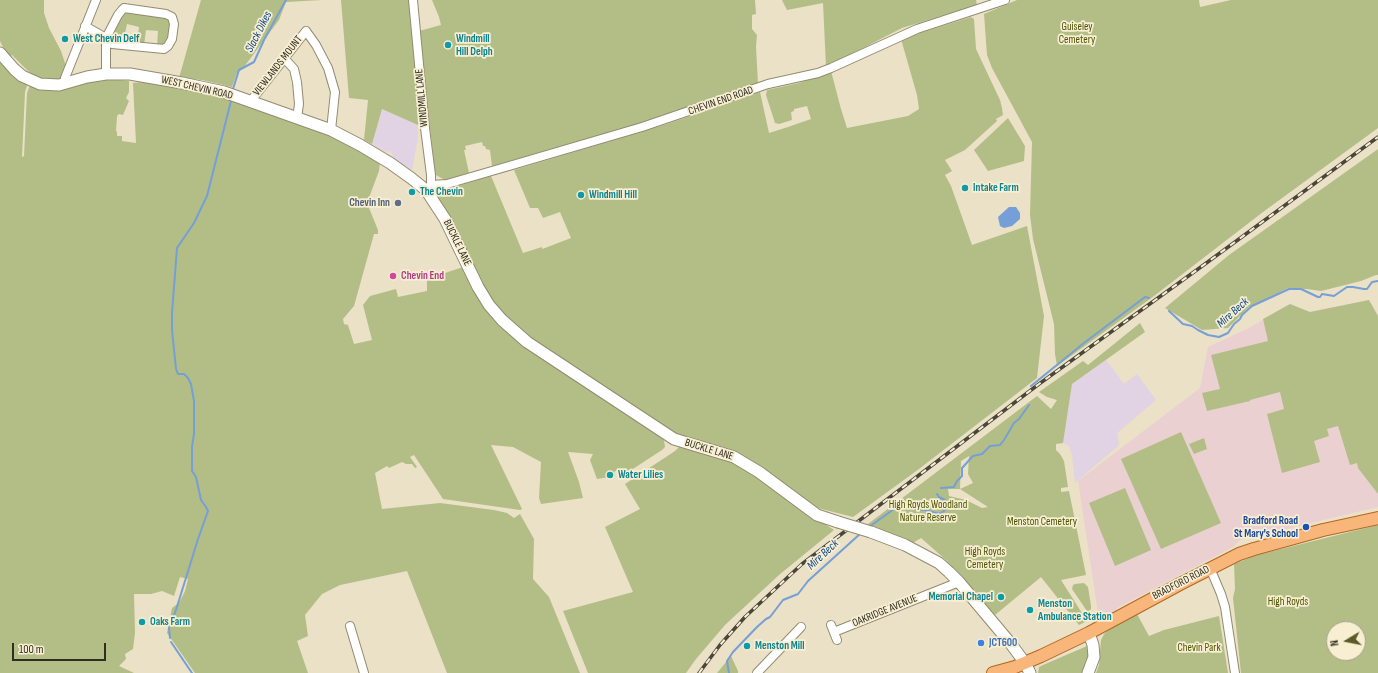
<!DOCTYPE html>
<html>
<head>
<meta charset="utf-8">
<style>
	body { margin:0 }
	#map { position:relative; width:1378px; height:673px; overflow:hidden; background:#eae1c6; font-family:"Sofia Sans Condensed",sans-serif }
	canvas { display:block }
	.north { position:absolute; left:1326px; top:621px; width:40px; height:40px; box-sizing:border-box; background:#f8efd3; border:1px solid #a8a18c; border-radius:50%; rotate:260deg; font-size:11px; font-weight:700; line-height:16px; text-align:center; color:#302d22 }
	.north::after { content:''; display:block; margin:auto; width:14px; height:18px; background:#5c5a27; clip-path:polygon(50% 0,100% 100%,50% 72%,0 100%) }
	.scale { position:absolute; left:12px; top:643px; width:94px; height:18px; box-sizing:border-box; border:2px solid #302d22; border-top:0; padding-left:5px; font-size:12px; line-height:14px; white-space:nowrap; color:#302d22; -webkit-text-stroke:3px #f8efd3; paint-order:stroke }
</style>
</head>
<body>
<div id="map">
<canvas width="1378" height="673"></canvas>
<div class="north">N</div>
<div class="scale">100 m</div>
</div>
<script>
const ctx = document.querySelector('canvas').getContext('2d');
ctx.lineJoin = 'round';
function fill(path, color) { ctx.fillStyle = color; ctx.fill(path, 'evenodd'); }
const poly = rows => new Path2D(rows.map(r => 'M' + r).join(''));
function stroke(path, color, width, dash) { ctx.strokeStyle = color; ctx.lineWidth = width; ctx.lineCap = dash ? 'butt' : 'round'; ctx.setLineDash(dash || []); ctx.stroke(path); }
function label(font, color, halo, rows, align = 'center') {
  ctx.font = font + ' "Sofia Sans Condensed",sans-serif'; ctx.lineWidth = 3.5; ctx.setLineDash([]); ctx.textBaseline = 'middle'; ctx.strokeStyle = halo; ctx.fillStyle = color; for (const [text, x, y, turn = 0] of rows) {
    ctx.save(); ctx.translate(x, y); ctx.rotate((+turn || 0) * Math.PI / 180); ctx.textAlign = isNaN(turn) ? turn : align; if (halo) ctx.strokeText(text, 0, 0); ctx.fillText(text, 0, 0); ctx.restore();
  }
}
fill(poly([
	[382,109,418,125,418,137,412,170,393,158,392,153,387,151,385,152,372,144],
	[1106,360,1124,384,1137,374,1156,400,1117,433,1119,445,1075,483,1072,455,1069,446,1063,443,1072,384]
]), '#e1d2e4');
fill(poly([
	[1369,300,1378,316,1378,507,1240,540,1233,547,1117,608,1116,611,1104,616,1100,617,1098,613,1078,481,1200,388,1208,347,1249,328,1290,304,1310,312]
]), '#ebd0d2');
fill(poly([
	[0,0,44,0,44,13,49,28,61,51,66,66,61,77,59,79,53,82,37,77,28,71,12,55,8,58,0,41],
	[201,0,322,0,286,2,279,20,244,67,237,73,232,87,202,80,179,78],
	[341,0,410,0,422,124,418,125,382,109,372,144,364,140,368,100,349,98],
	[432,0,755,0,756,14,752,15,752,29,757,35,756,47,758,84,689,109,492,166,490,150,486,149,485,146,483,146,482,142,465,146,466,150,464,150,469,173,445,180,436,175,435,171,419,31,441,25,439,17],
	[782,0,976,0,977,5,902,28,826,67,823,3,787,10],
	[1017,0,1199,0,1200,7,1231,0,1378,0,1378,128,1263,212,1154,296,1057,366,1055,354,1054,324,1033,239,1030,215,1032,142,992,68,987,55,984,14],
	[126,11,168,17,171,22,170,37,166,43,157,47,158,31,146,30,144,45,137,44,139,27,127,24,123,42,114,39,109,36,120,16],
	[971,17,974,19,976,49,1000,100,1002,108,1003,115,996,119,997,121,965,150,945,160,952,171,945,175,951,186,972,245,1027,226,1044,316,1037,378,919,469,853,517,810,506,760,468,676,437,513,327,486,295,438,197,438,192,491,176,523,253,542,247,542,249,545,248,571,238,560,212,543,218,538,208,530,208,514,170,664,125,760,92,769,133,788,127,811,119,807,106,794,109,794,111,791,112,792,120,779,124,775,123,766,95,767,90,799,83,831,71,841,109,847,128,908,116,919,109,917,95,901,39],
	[0,60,28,83,25,92,22,157,24,156,27,93,30,85,100,78,129,81,129,92,126,98,129,101,123,115,119,114,117,116,116,131,117,132,117,136,122,136,122,141,136,143,133,83,151,81,221,94,334,137,380,162,379,171,367,203,378,230,378,234,374,234,354,306,343,319,344,324,348,325,354,344,372,340,363,305,370,296,396,289,398,297,427,291,427,279,463,267,526,345,664,440,665,447,662,450,622,476,618,476,617,470,614,472,615,476,597,479,590,460,593,454,568,452,579,482,583,498,541,504,539,498,541,462,513,447,491,445,522,509,520,510,443,499,414,455,410,457,417,467,415,468,412,464,406,464,402,462,389,468,387,466,375,473,382,509,440,503,494,510,507,513,514,518,520,514,534,539,533,579,549,597,580,673,447,673,407,571,340,585,322,594,305,615,308,636,297,641,308,673,195,673,167,633,172,608,179,603,185,591,188,579,180,577,174,596,162,591,151,594,134,594,135,633,133,649,125,654,126,659,119,666,134,673,0,673],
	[1008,118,1025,146,1024,161,988,171,974,150],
	[1378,149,1378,275,1376,275,1361,281,1321,291,1307,289,1288,288,1248,308,1228,328,1202,330,1165,308,1229,255],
	[1369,300,1378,316,1378,494,1358,468,1357,463,1350,465,1338,426,1327,429,1329,436,1314,441,1320,462,1282,473,1267,414,1284,409,1280,392,1250,400,1250,401,1237,404,1207,411,1202,393,1220,389,1211,355,1268,341,1263,319,1290,304,1310,312],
	[1140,323,1145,332,1072,384,1063,443,1056,444,1056,450,1060,454,1064,461,1068,487,1061,488,1061,492,1069,491,1086,575,1061,580,1087,621,1079,625,1041,577,995,615,946,560,921,538,911,544,864,527,1037,396,1051,409,1057,400,1047,397,1039,392,1083,361,1088,365],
	[969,456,968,474,973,483,960,489,961,461],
	[948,489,960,489,988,507,982,508,966,500,949,496],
	[1181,432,1221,523,1161,549,1121,459],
	[1204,438,1207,449,1194,454,1189,444],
	[680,446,734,462,757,476,788,500,834,530,779,575,725,625,696,659,686,673,588,673,563,611,633,592,605,527,640,509,625,484,675,451],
	[1125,488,1151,550,1115,566,1089,503],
	[1378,525,1378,673,1241,673,1233,598,1235,589,1234,564,1257,555],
	[1334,629,1358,629,1358,653,1334,653],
	[1084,583,1088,587,1091,606,1091,609,1089,611,1087,611,1072,589,1073,585,1075,584],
	[1137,614,1149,636,1164,630,1219,616,1228,673,1096,673,1099,665,1101,640,1104,634,1110,628],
	[1087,646,1089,654,1083,673,1038,673,1039,667,1043,665],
	[731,656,738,671,738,673,717,673]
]), '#b3be86');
fill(poly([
	[1009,207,1016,207,1020,213,1020,219,1012,226,1004,228,1000,226,998,217]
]), '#759fd6');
stroke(poly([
	[233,89,239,70,254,62,264,40,286,0],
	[1169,311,1183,324,1192,326,1198,330,1208,335,1219,337,1228,333,1234,324,1240,319,1242,315,1252,306,1289,289,1301,289,1318,297,1320,297,1322,294,1334,296,1347,287,1353,287,1364,289,1367,289,1372,282,1378,281],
	[1031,386,1084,343,1145,297,1149,298],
	[941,488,954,487,957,481,962,476,962,468,973,456,982,454,990,446,1000,445,1004,440,1014,423,1019,419,1029,405],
	[869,527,894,509,904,508,925,510,939,514,944,511,947,504,945,500,939,497,937,494],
	[170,638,169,628,176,610,198,539,208,511,206,507,201,500,196,477,192,471,192,447,194,434,194,401,191,384,188,378,184,374,178,374,176,369,172,330,172,313,177,248,194,223,207,196,231,101],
	[171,642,192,673],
	[729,673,727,661,733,652,757,627,766,619,770,617,783,600,798,594,808,581,861,533]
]), '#759fd6', 2);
const street = poly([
	[413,0,425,128,431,175,431,190],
	[85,26,106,38,112,44,164,49,168,46,172,39,174,24,172,17,166,14,124,8,122,10,118,15,106,38,106,74],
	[284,58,294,69,297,82,299,104,297,118],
	[67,83,65,78,96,0],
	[250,102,306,31,316,45,328,68,335,92,331,130],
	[431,185,447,184,509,166,642,127,768,84,818,73,831,68,917,29,1005,0],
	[1210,568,1221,594,1225,607,1235,673],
	[831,625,837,640],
	[350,626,364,673],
	[834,632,959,582],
	[757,673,801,627]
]);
const secondary = poly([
	[0,53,14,69,22,76,40,84,59,85,87,77,106,74,130,74,182,83,224,92,331,130,360,145,390,163,411,178,426,190,445,219,478,287,489,305,502,320,527,342,674,439,734,457,759,472,817,515,838,522],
	[871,532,905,545,939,563,949,572,959,582,1011,644,1025,663,1030,673],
	[1088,673,1094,657,1093,645,1089,633]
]);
const primary = poly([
	[993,673,1015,667,1041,656,1089,633,1180,584,1239,554,1254,549,1323,530,1378,518]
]);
stroke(street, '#938b71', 10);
stroke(secondary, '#938b71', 13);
stroke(primary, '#b06723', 14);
stroke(street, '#fff', 8);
stroke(secondary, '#fff', 11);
stroke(primary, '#f9b67b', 12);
const rail = poly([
	[699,673,720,645,745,617,802,564,1039,384,1205,264,1378,137]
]);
stroke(rail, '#4a4639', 3.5);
stroke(rail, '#f8efd3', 2, [6]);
const secondaryBridge = poly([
	[838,522,871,532]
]);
stroke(secondaryBridge, '#938b71', 13, []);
stroke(secondaryBridge, '#fff', 11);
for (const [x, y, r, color] of [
	[65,39,4,"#0f9aa8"],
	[448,45,4,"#0f9aa8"],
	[965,188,4,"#0f9aa8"],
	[412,192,4,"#0f9aa8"],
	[581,195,4,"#0f9aa8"],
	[398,203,4,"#5c6f8a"],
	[393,276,4,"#d1479c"],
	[610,475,4,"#0f9aa8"],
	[1306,527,4,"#1a4fb4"],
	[1001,597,4,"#0f9aa8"],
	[1030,610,4,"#0f9aa8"],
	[142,622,4,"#0f9aa8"],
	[981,643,4,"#3f7fe0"],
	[747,646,4,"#0f9aa8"]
]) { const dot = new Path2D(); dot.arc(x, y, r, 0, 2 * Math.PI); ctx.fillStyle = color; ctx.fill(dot); stroke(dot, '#f8efd3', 1.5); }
label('11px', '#4a5400', '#f8efd3', [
	["Guiseley",1077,27],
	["Cemetery",1077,40],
	["High Royds Woodland",928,505],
	["Nature Reserve",928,518],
	["Menston Cemetery",1042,522],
	["High Royds",985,552],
	["Cemetery",985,565],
	["High Royds",1288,602],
	["Chevin Park",1199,648]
]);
label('bold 11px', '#0d838f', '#f8efd3', [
	["West Chevin Delf",73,39],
	["Windmill",456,39],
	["Hill Delph",456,52],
	["Intake Farm",973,188],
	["The Chevin",420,192],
	["Windmill Hill",589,195],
	["Water Lilies",618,475],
	["Memorial Chapel",993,597,"right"],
	["Menston",1038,604],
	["Ambulance Station",1038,617],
	["Oaks Farm",150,622],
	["Menston Mill",755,646]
], 'left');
label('11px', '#302d22', '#f8efd3', [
	["VIEWLANDS MOUNT",278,66,-52],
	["WEST CHEVIN ROAD",197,88,13],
	["WINDMILL LANE",422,98,-95],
	["CHEVIN END ROAD",721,101,-19],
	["BUCKLE LANE",457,243,64],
	["BUCKLE LANE",709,450,17],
	["BRADFORD ROAD",1181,583,-27],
	["OAKRIDGE AVENUE",885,611,-22]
]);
label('bold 11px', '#4e5e75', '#f8efd3', [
	["Chevin Inn",390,203]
], 'right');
label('bold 11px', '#b23c85', '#f8efd3', [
	["Chevin End",401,276]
], 'left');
label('bold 11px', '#164399', '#f8efd3', [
	["Bradford Road",1298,521],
	["St Mary's School",1298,534]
], 'right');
label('bold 11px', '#366cbe', '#f8efd3', [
	["JCT600",989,643]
], 'left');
label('italic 12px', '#0f488a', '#f8efd3', [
	["Slack Dikes",259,32,-63],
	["Mire Beck",1233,313,-42],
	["Mire Beck",823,555,-43]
]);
</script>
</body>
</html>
